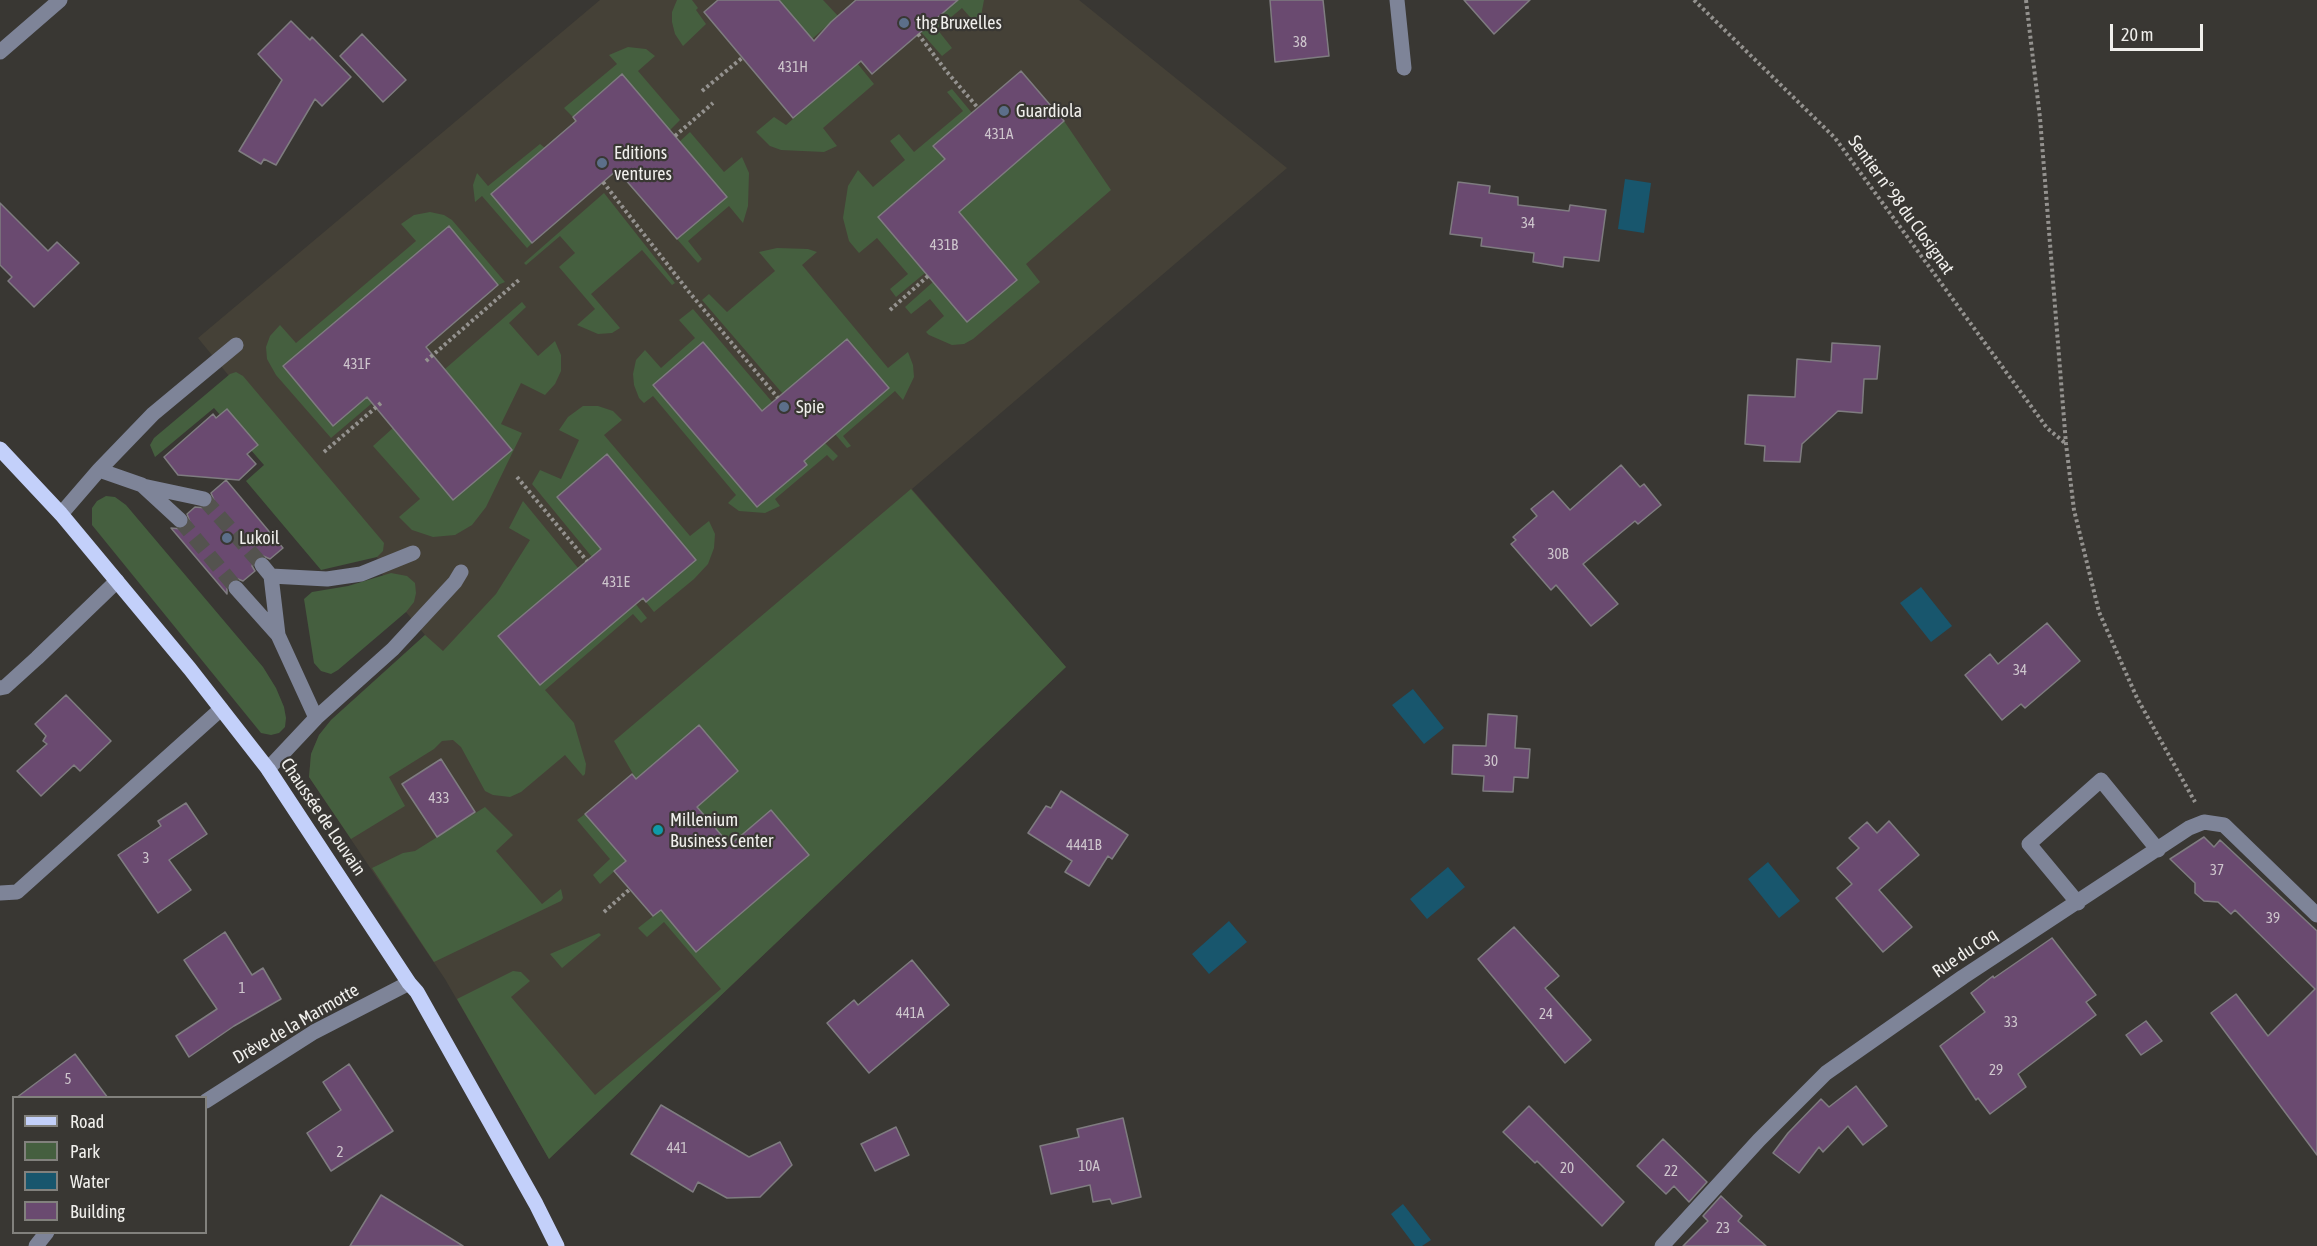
<!DOCTYPE html>
<html>
<head>
<meta charset="utf-8">
<style>
	body { margin:0 }
	#map { position:relative; width:2317px; height:1246px; overflow:hidden; background:#393733; font-family:"Asap Condensed",sans-serif }
	canvas { display:block }
	.legend { position:absolute; left:12px; top:1096px; width:195px; height:138px; box-sizing:border-box; background:#393733; border:2px solid #82817d; margin:0; padding:8px 10px; list-style:none; font-size:18px; color:#f0efec }
	.legend li { display:flex; align-items:center; gap:12px; height:30px }
	.legend b { width:30px; border:2px solid #82817d }
	.scale { position:absolute; left:2110px; top:24px; width:93px; height:27px; box-sizing:border-box; border:3px solid #f0efec; border-top:0; padding-left:8px; font-size:18px; line-height:21px; white-space:nowrap; color:#f0efec; -webkit-text-stroke:4px #393733; paint-order:stroke }
</style>
</head>
<body>
<div id="map">
<canvas width="2317" height="1246"></canvas>
<ul class="legend">
<li><b style="height:8px;background:#c3d0fa"></b>Road</li>
<li><b style="height:16px;background:#455f3f"></b>Park</li>
<li><b style="height:16px;background:#18566d"></b>Water</li>
<li><b style="height:16px;background:#6a4a70"></b>Building</li>
</ul>
<div class="scale">20 m</div>
</div>
<script>
const ctx = document.querySelector('canvas').getContext('2d');
ctx.lineJoin = 'round';
function fill(path, color) { ctx.fillStyle = color; ctx.fill(path, 'evenodd'); }
const poly = rows => new Path2D(rows.map(r => 'M' + r).join(''));
function stroke(path, color, width, dash) { ctx.strokeStyle = color; ctx.lineWidth = width; ctx.lineCap = dash ? 'butt' : 'round'; ctx.setLineDash(dash || []); ctx.stroke(path); }
function label(font, color, halo, rows, align = 'center') {
  ctx.font = font + ' "Asap Condensed",sans-serif'; ctx.lineWidth = 4.5; ctx.setLineDash([]); ctx.textBaseline = 'middle'; ctx.strokeStyle = halo; ctx.fillStyle = color; for (const [text, x, y, turn = 0] of rows) {
    ctx.save(); ctx.translate(x, y); ctx.rotate((+turn || 0) * Math.PI / 180); ctx.textAlign = isNaN(turn) ? turn : align; if (halo) ctx.strokeText(text, 0, 0); ctx.fillText(text, 0, 0); ctx.restore();
  }
}
fill(poly([
	[600,0,1079,0,1287,168,912,489,1066,667,549,1159,445,979,309,777,311,754,319,735,331,720,425,635,406,612,383,576,377,557,198,338]
]), '#454137');
fill(poly([
	[677,0,692,0,698,8,696,10,706,24,683,46,675,34,672,22,672,12],
	[779,0,823,0,838,16,812,39],
	[958,0,984,0,981,16,977,25,962,8,937,29,952,48,942,56,921,32],
	[628,47,646,49,655,56,638,71,680,120,670,130,622,75,573,117,564,108,617,64,609,55],
	[857,63,874,84,823,128,837,146,824,152,781,150,770,146,756,132,774,117,786,125],
	[952,89,972,113,934,146,951,166,927,175,878,217,925,273,896,297,890,289,908,274,877,238,859,253,849,241,843,218,848,186,858,170,873,187,905,160,890,141,899,134,914,152,963,111,947,92],
	[1064,121,1111,190,1026,264,1040,282,973,339,964,344,952,345,929,335,926,332,944,316,930,299,911,314,905,307,933,282,967,322,1016,280,952,203,977,196],
	[690,132,724,172,742,157,749,173,748,206,743,223,729,206,688,241,702,259,698,263,677,239,726,197,679,142],
	[540,144,545,148,491,194,532,243,527,248,482,196,475,202,473,185,477,173,488,186],
	[604,193,675,283,672,285,642,250,591,294,620,328,612,333,598,334,577,325,595,309,559,267,575,253,560,236,526,265,524,263],
	[430,212,444,215,452,220,505,282,498,285,449,226,283,366,333,425,372,392,378,398,331,438,276,375,267,359,266,347,270,336,280,325,296,343,416,241,401,224,414,215],
	[777,248,808,249,817,252,802,265,888,368,908,352,913,365,914,377,903,400,895,391,843,436,851,446,847,448,835,434,889,388,848,339,783,394,702,300,709,294,727,312,775,271,759,252],
	[522,302,526,307,509,323,538,356,555,341,561,355,561,371,555,384,545,395,521,383,501,424,522,433,486,507,472,525,455,535,433,537,412,530,399,517,420,499,373,446,393,428,454,499,512,450,445,369],
	[693,309,773,403,762,412,653,385,757,507,807,465,802,459,823,441,838,456,833,461,827,455,775,499,780,506,765,513,739,511,728,503,736,495,653,396,644,403,639,398,634,385,633,374,636,360,645,350,661,368,695,338,679,320],
	[236,372,243,376,379,537,384,543,383,551,377,557,321,570,246,481,264,465,214,408,155,457,150,445,154,438,230,374],
	[583,406,598,406,613,411,622,420,604,435,690,536,709,521,715,534,714,548,708,564,694,579,654,612,646,602,695,560,607,454,557,497,601,549,592,557,532,484,540,470,561,479,579,440,559,430,568,417],
	[911,489,1066,667,549,1159,457,999,513,971,521,972,530,981,511,997,595,1095,721,989,664,922,647,937,638,928,661,910,697,952,809,855,771,810,730,845,697,807,738,771,699,725,636,779,614,741],
	[106,496,115,497,126,505,263,667,276,688,284,707,286,718,285,727,279,733,271,735,261,733,92,525,92,508,97,501],
	[523,501,578,568,498,636,540,685,611,625,634,602,647,618,641,623,633,614,545,690,574,723,586,764,585,774,583,776,565,755,521,792,510,797,493,795,485,791,461,747,453,740,442,741,434,749,389,777,405,806,351,839,309,777,311,754,319,735,331,720,425,635,443,651,496,594,530,540,509,528],
	[391,573,407,576,415,583,416,593,414,602,406,612,338,670,331,674,321,671,314,663,304,599,312,592,348,586],
	[485,807,513,835,496,851,542,904,561,889,563,898,561,901,434,962,372,868,403,853,415,851],
	[585,814,626,861,600,884,593,875,610,859,577,820],
	[599,933,601,935,562,968,550,954]
]), '#455f3f');
fill(poly([
	[1625,179,1651,183,1644,233,1618,229],
	[1921,587,1952,626,1931,642,1900,603],
	[1413,689,1444,728,1424,744,1392,705],
	[1768,862,1800,901,1779,918,1748,879],
	[1448,867,1465,887,1427,919,1410,899],
	[1229,921,1247,942,1209,974,1192,954],
	[1403,1204,1431,1240,1422,1246,1415,1246,1391,1214]
]), '#18566d');
const building = poly([
	[718,0,779,0,814,41,831,22,856,0,958,0,872,74,861,61,793,118,704,12,718,0],
	[1270,0,1323,0,1329,56,1275,62,1270,0],
	[1464,0,1530,0,1494,34,1464,0],
	[291,21,310,40,312,37,351,77,322,106,315,99,276,165,264,159,261,164,239,151,282,80,258,54,291,21],
	[362,34,406,80,383,102,340,56,362,34],
	[1021,71,1064,121,959,212,1017,280,967,322,878,217,945,159,933,146,1021,71],
	[622,74,727,197,677,239,617,170,532,243,491,194,576,121,573,117,622,74],
	[1458,182,1490,186,1489,193,1518,197,1518,205,1569,211,1570,205,1606,210,1599,261,1564,257,1563,267,1533,262,1534,253,1481,246,1482,238,1450,234,1458,182],
	[0,203,48,251,57,242,79,263,34,307,8,281,12,277,0,265,0,203],
	[449,226,498,285,426,347,512,450,453,500,367,397,333,426,283,366,449,226],
	[847,339,889,388,804,461,807,465,757,507,653,385,703,342,762,411,847,339],
	[1832,343,1880,346,1877,379,1864,379,1862,413,1838,411,1802,444,1800,462,1764,461,1765,446,1745,444,1748,395,1795,397,1797,359,1831,362,1832,343],
	[227,409,258,445,247,454,256,464,239,480,178,475,164,457,213,414,216,418,227,409],
	[607,454,696,560,646,602,643,598,540,685,498,636,601,549,557,497,607,454],
	[1621,465,1640,487,1644,484,1661,505,1638,524,1635,521,1583,564,1618,604,1591,626,1556,585,1551,590,1511,544,1516,540,1513,537,1537,516,1531,509,1553,491,1570,510,1621,465],
	[226,480,283,548,270,559,261,555,255,558,252,566,255,571,243,581,238,579,230,580,227,586,227,594,171,528,182,529,187,527,190,522,187,514,195,507,206,508,211,506,214,500,211,493,226,480],
	[2047,623,2080,661,2025,708,2021,704,2002,720,1965,675,1990,654,1998,664,2047,623],
	[66,695,111,741,80,771,74,765,41,796,17,771,47,744,43,741,46,736,35,724,66,695],
	[1488,714,1517,716,1515,748,1530,749,1528,778,1514,777,1513,792,1483,791,1484,776,1452,774,1453,745,1486,746,1488,714],
	[699,725,738,771,697,807,730,845,771,810,809,855,696,952,661,910,653,916,614,871,626,861,585,814,632,774,636,779,699,725],
	[441,759,475,812,437,837,402,784,441,759],
	[1061,791,1128,835,1112,859,1108,856,1089,886,1065,872,1072,861,1028,833,1046,806,1051,808,1061,791],
	[186,803,207,834,169,860,191,890,158,913,118,855,161,826,158,821,186,803],
	[1889,821,1919,855,1879,890,1912,927,1883,952,1836,898,1852,884,1837,868,1859,848,1849,838,1867,822,1877,833,1889,821],
	[2204,837,2214,847,2220,840,2317,931,2317,1155,2211,1013,2236,994,2268,1036,2315,989,2235,910,2231,914,2218,902,2204,901,2195,893,2195,883,2170,859,2204,837],
	[1514,927,1559,976,1545,988,1591,1040,1565,1063,1478,959,1514,927],
	[225,932,252,975,263,968,281,999,234,1026,189,1057,176,1036,217,1009,184,960,225,932],
	[2052,938,2096,995,2086,1002,2096,1015,2018,1074,2026,1087,1990,1114,1978,1098,1976,1100,1940,1046,1985,1012,1971,993,1993,976,1994,978,2052,938],
	[912,960,949,1005,869,1073,827,1023,854,1000,858,1005,912,960],
	[2146,1021,2162,1041,2141,1055,2126,1035,2146,1021],
	[75,1054,108,1098,16,1098,75,1054],
	[349,1064,393,1131,331,1171,307,1133,341,1110,323,1082,349,1064],
	[1856,1086,1887,1126,1863,1145,1848,1126,1823,1152,1819,1147,1799,1173,1773,1153,1788,1133,1821,1099,1829,1107,1856,1086],
	[661,1105,749,1157,780,1142,792,1165,760,1197,727,1198,698,1182,693,1192,631,1154,661,1105],
	[1529,1106,1624,1202,1602,1226,1537,1161,1535,1163,1503,1132,1529,1106],
	[1123,1118,1141,1197,1112,1204,1110,1199,1093,1202,1090,1185,1051,1194,1040,1146,1079,1137,1077,1129,1123,1118],
	[896,1127,909,1155,875,1171,861,1144,896,1127],
	[1663,1139,1707,1182,1689,1202,1674,1186,1666,1194,1637,1166,1663,1139],
	[381,1195,463,1246,350,1246,381,1195],
	[1721,1196,1742,1216,1738,1221,1766,1246,1683,1246,1708,1221,1703,1216,1721,1196]
]);
fill(building, '#6a4a70');
stroke(building, '#7f7c80', 1.5);
stroke(poly([
	[204,499,262,565],
	[180,520,236,588]
]), '#54534f', 15, [15, 8]);
stroke(poly([
	[1694,0,1835,138,2047,428,2065,443],
	[2026,0,2040,118,2066,444,2074,510,2099,612,2137,698,2195,802],
	[918,34,947,72,978,108],
	[702,91,742,58],
	[675,136,713,103],
	[603,182,689,292,778,398],
	[890,310,928,276],
	[426,361,520,279],
	[324,452,381,403],
	[517,477,587,561],
	[604,912,630,889]
]), '#94928f', 4, [3, 3]);
stroke(poly([
	[1397,0,1404,68],
	[0,52,60,0],
	[99,470,153,414,236,345],
	[143,486,204,499],
	[61,514,99,470,142,485,180,520],
	[262,565,271,576,278,635],
	[271,576,327,579,361,574,413,553],
	[236,588,278,635,316,718,268,769],
	[0,688,5,687,37,658,117,581],
	[316,718,393,649,455,582,461,572],
	[0,893,17,892,221,709],
	[2078,903,2029,844,2101,780,2158,850],
	[206,1101,314,1032,409,983],
	[36,1246,47,1232],
	[1662,1246,1759,1140,1826,1073,1963,977,2189,828,2204,822,2224,825,2317,915]
]), '#7e8498', 15);
stroke(poly([
	[0,449,61,514,190,669,268,769,409,983,417,992,536,1204,557,1246]
]), '#c3d0fa', 15);
for (const [x, y, r, color] of [
	[904,23,6,"#5c6f8a"],
	[1004,111,6,"#5c6f8a"],
	[602,163,6,"#5c6f8a"],
	[784,407,6,"#5c6f8a"],
	[227,538,6,"#5c6f8a"],
	[658,830,6,"#0f9aa8"]
]) { const dot = new Path2D(); dot.arc(x, y, r, 0, 2 * Math.PI); ctx.fillStyle = color; ctx.fill(dot); stroke(dot, '#393733', 2); }
label('15px', '#cec6cd', null, [
	["38",1300,42],
	["431H",793,67],
	["431A",999,134],
	["34",1528,223],
	["431B",944,245],
	["431F",357,364],
	["30B",1558,554],
	["431E",616,582],
	["34",2020,670],
	["30",1491,761],
	["433",439,798],
	["4441B",1084,845],
	["3",146,858],
	["37",2217,870],
	["39",2273,918],
	["1",242,988],
	["441A",910,1013],
	["24",1546,1014],
	["33",2011,1022],
	["29",1996,1070],
	["5",68,1079],
	["441",677,1148],
	["2",340,1152],
	["10A",1089,1166],
	["20",1567,1168],
	["22",1671,1171],
	["23",1723,1228]
]);
label('18px', '#f0efec', '#393733', [
	["thg Bruxelles",916,23],
	["Guardiola",1016,111],
	["Editions",614,153],
	["ventures",614,174],
	["Spie",796,407],
	["Lukoil",239,538],
	["Millenium",670,820],
	["Business Center",670,841]
], 'left');
label('18px', '#f0efec', '#393733', [
	["Sentier n° 98 du Closignat",1901,205,54],
	["Chaussée de Louvain",323,817,56],
	["Rue du Coq",1965,953,-34],
	["Drève de la Marmotte",296,1024,-30]
]);
</script>
</body>
</html>
